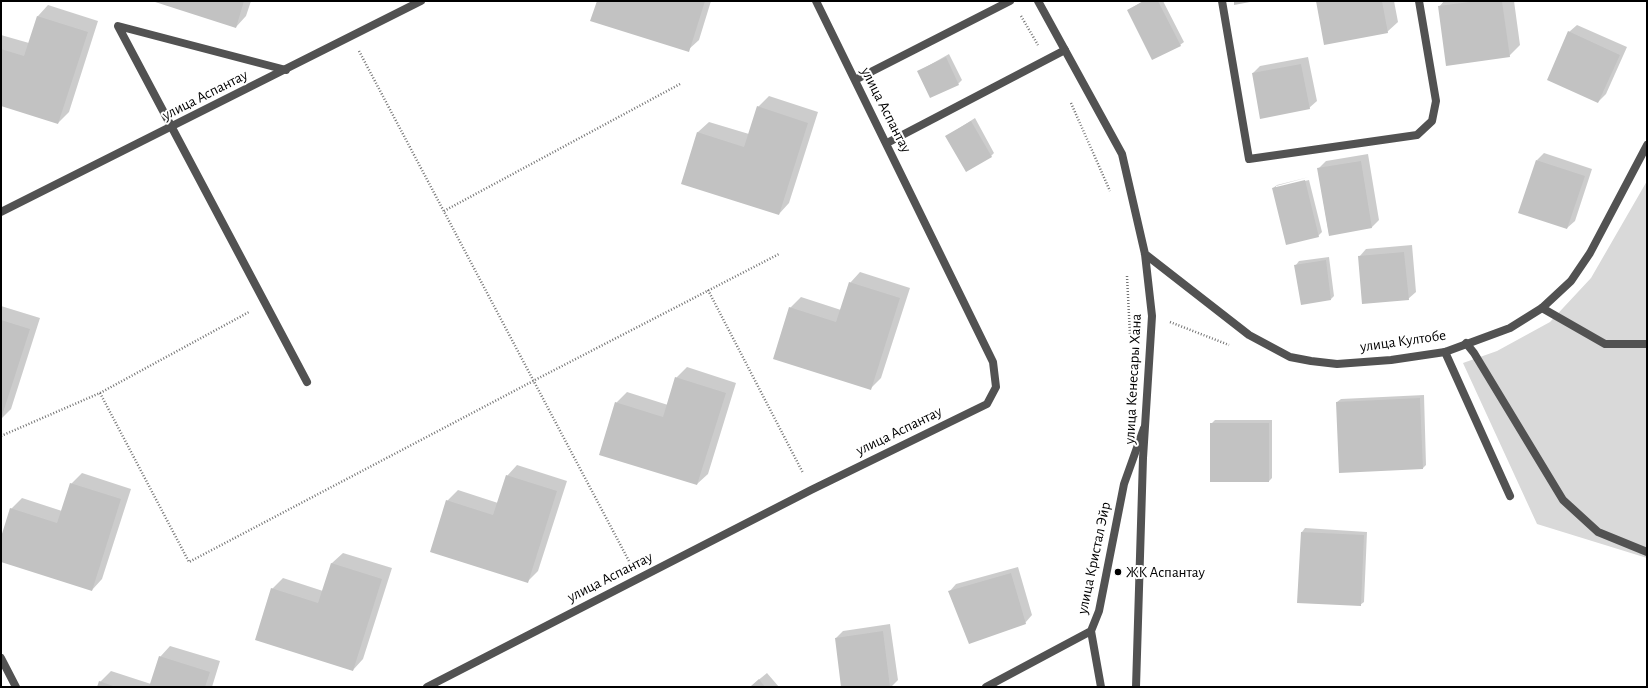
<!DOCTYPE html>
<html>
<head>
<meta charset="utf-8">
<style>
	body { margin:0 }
	#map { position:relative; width:1648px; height:688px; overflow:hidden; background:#fff; font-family:"Alegreya Sans",sans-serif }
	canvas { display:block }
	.frame { position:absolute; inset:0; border:2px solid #000; pointer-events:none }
</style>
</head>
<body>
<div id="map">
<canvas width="1648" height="688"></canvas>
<div class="frame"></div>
</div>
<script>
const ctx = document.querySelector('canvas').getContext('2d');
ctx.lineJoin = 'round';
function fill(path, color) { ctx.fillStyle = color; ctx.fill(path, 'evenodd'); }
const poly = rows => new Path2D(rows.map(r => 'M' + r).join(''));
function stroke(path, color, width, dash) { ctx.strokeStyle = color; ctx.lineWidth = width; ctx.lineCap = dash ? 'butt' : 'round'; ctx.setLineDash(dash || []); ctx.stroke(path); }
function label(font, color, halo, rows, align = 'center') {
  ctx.font = font + ' "Alegreya Sans",sans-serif'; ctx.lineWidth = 4; ctx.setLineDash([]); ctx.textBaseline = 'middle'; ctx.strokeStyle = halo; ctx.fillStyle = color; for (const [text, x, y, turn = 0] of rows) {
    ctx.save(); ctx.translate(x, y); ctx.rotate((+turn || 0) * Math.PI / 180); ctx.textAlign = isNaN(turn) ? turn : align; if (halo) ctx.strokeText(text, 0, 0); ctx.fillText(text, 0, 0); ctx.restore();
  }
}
fill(poly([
	[1647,181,1647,558,1537,524,1463,363,1497,351,1550,322,1591,278]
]), '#d9d9d9');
fill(poly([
	[154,1,251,1,246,16,236,27],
	[598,1,711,1,699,40,688,50],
	[1143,1,1163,1,1184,42,1180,45,1128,10],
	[1317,1,1394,1,1398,22,1387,32],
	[1444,1,1514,1,1520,45,1509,56,1439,7],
	[48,5,98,21,69,112,58,123,1,105,1,35,29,43,38,16],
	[1577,25,1627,47,1606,94,1598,102,1569,32],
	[949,54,962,80,958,84,919,71],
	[1308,57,1317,101,1309,108,1253,73,1260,66],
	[769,96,818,112,789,203,779,214,682,183,698,132,709,122,749,134,758,107],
	[975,118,994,153,991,156,947,136],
	[1544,153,1592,169,1575,221,1567,228,1537,160],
	[1368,154,1379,220,1372,227,1329,234,1318,169,1326,161],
	[1309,177,1276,186,1276,188,1309,180,1322,232,1318,236,1273,188,1277,185],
	[1412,245,1416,292,1408,299,1359,257,1366,249],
	[1329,257,1334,296,1331,299,1296,265,1299,261],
	[860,272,910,288,881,378,870,389,790,308,801,297,841,310,850,283],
	[1,306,40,318,11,409,1,419],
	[687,367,736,383,708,474,697,484,616,403,627,392,668,405,676,378],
	[1424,395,1426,465,1423,468,1337,402,1341,399],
	[1215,420,1272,420,1272,478,1269,481,1211,424],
	[517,465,567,481,538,571,527,582,447,501,458,490,498,503,507,476],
	[82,473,131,489,102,579,92,590,1,561,1,540,11,509,22,498,62,511,71,484],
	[1305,528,1367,532,1364,602,1360,605,1298,602,1302,532],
	[343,553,392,568,363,659,353,670,272,589,283,578,323,591,332,563],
	[1018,567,1032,615,1025,623,949,592,956,584],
	[890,624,898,680,891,687,842,687,836,638,843,631],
	[170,646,220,661,212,687,98,687,100,682,111,671,151,684,160,657],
	[767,673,779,687,750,687]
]), '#0003');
fill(poly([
	[152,1,244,1,236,28],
	[597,1,705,1,689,52,590,21],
	[1144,1,1158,1,1181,46,1152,60,1127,10],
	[1234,1,1249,1,1250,2,1234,5],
	[1316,1,1382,1,1388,33,1324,45],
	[1477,1,1502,1,1510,57,1446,66,1438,6],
	[37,16,88,32,58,124,1,106,1,49,24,56],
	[1568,31,1620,55,1598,103,1547,80],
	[946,57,959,85,930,98,917,71],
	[1301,64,1310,109,1260,119,1252,73],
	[757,106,808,123,779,215,681,184,697,132,744,147],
	[971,121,992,157,966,172,945,136],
	[1536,160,1585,176,1567,229,1518,213],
	[1361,161,1372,228,1329,236,1317,168],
	[1305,180,1319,237,1286,245,1272,188],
	[1404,252,1409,300,1362,304,1358,256],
	[1326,260,1331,300,1301,305,1294,265],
	[849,282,900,298,871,390,773,359,789,307,836,322],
	[1,320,30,329,1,419],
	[675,377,726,393,697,485,599,455,615,402,663,417],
	[1420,398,1423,469,1339,473,1336,402],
	[1210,423,1269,423,1269,482,1210,482],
	[506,475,557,491,528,583,430,552,446,500,493,515],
	[70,483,121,499,92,591,1,562,1,537,10,508,57,523],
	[1301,532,1364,535,1361,606,1297,603],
	[331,563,382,579,353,671,255,640,271,588,318,603],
	[1011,573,1026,624,969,644,948,591],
	[883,631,890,687,841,687,835,638],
	[159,656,210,672,205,687,149,687],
	[759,679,765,687,750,687],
	[99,681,116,687,97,687]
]), '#c2c2c2');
stroke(poly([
	[1021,16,1038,45],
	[359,51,630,563],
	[1071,103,1110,191],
	[444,211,680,84],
	[1127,276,1130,335],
	[708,290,803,473],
	[1170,322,1229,345],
	[100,393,189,562,535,380,779,254],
	[1,436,100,393,249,312]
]), '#747474', 2.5, [1, 2]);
stroke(poly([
	[286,70,118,26,307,382],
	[1542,308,1605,344,1647,344],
	[1445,352,1510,496]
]), '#525252', 8);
stroke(poly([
	[1222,1,1249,159,1417,135,1432,121,1436,101,1419,1],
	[855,80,1010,1],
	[887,143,1065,50],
	[1,212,421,1],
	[1466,343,1474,353,1563,500,1598,532,1647,552],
	[1091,631,1101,687],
	[1,658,16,687],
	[427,687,811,490,987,404,996,387,993,362,816,1],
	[986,687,1091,631,1099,611,1124,484,1144,428]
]), '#525252', 8);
stroke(poly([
	[1038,1,1122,154,1145,254,1152,316,1143,458,1136,687],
	[1145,254,1249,335,1290,357,1311,361,1337,364,1391,360,1445,352,1510,328,1542,308,1571,281,1590,253,1647,145]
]), '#525252', 8);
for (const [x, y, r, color] of [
	[1118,572,4,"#000"]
]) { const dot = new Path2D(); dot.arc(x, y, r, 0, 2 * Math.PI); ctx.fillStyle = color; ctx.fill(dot); stroke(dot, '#fff', 1.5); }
label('15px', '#000', '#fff', [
	["улица Аспантау",205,95,-27],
	["улица Аспантау",886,110,63],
	["улица Култобе",1403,341,-8],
	["улица Кенесары Хана",1133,379,-87],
	["улица Аспантау",899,431,-26],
	["улица Кристал Эйр",1094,558,-78],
	["улица Аспантау",610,577,-27]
]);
label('15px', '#000', '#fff', [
	["ЖК Аспантау",1126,572]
], 'left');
</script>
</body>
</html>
